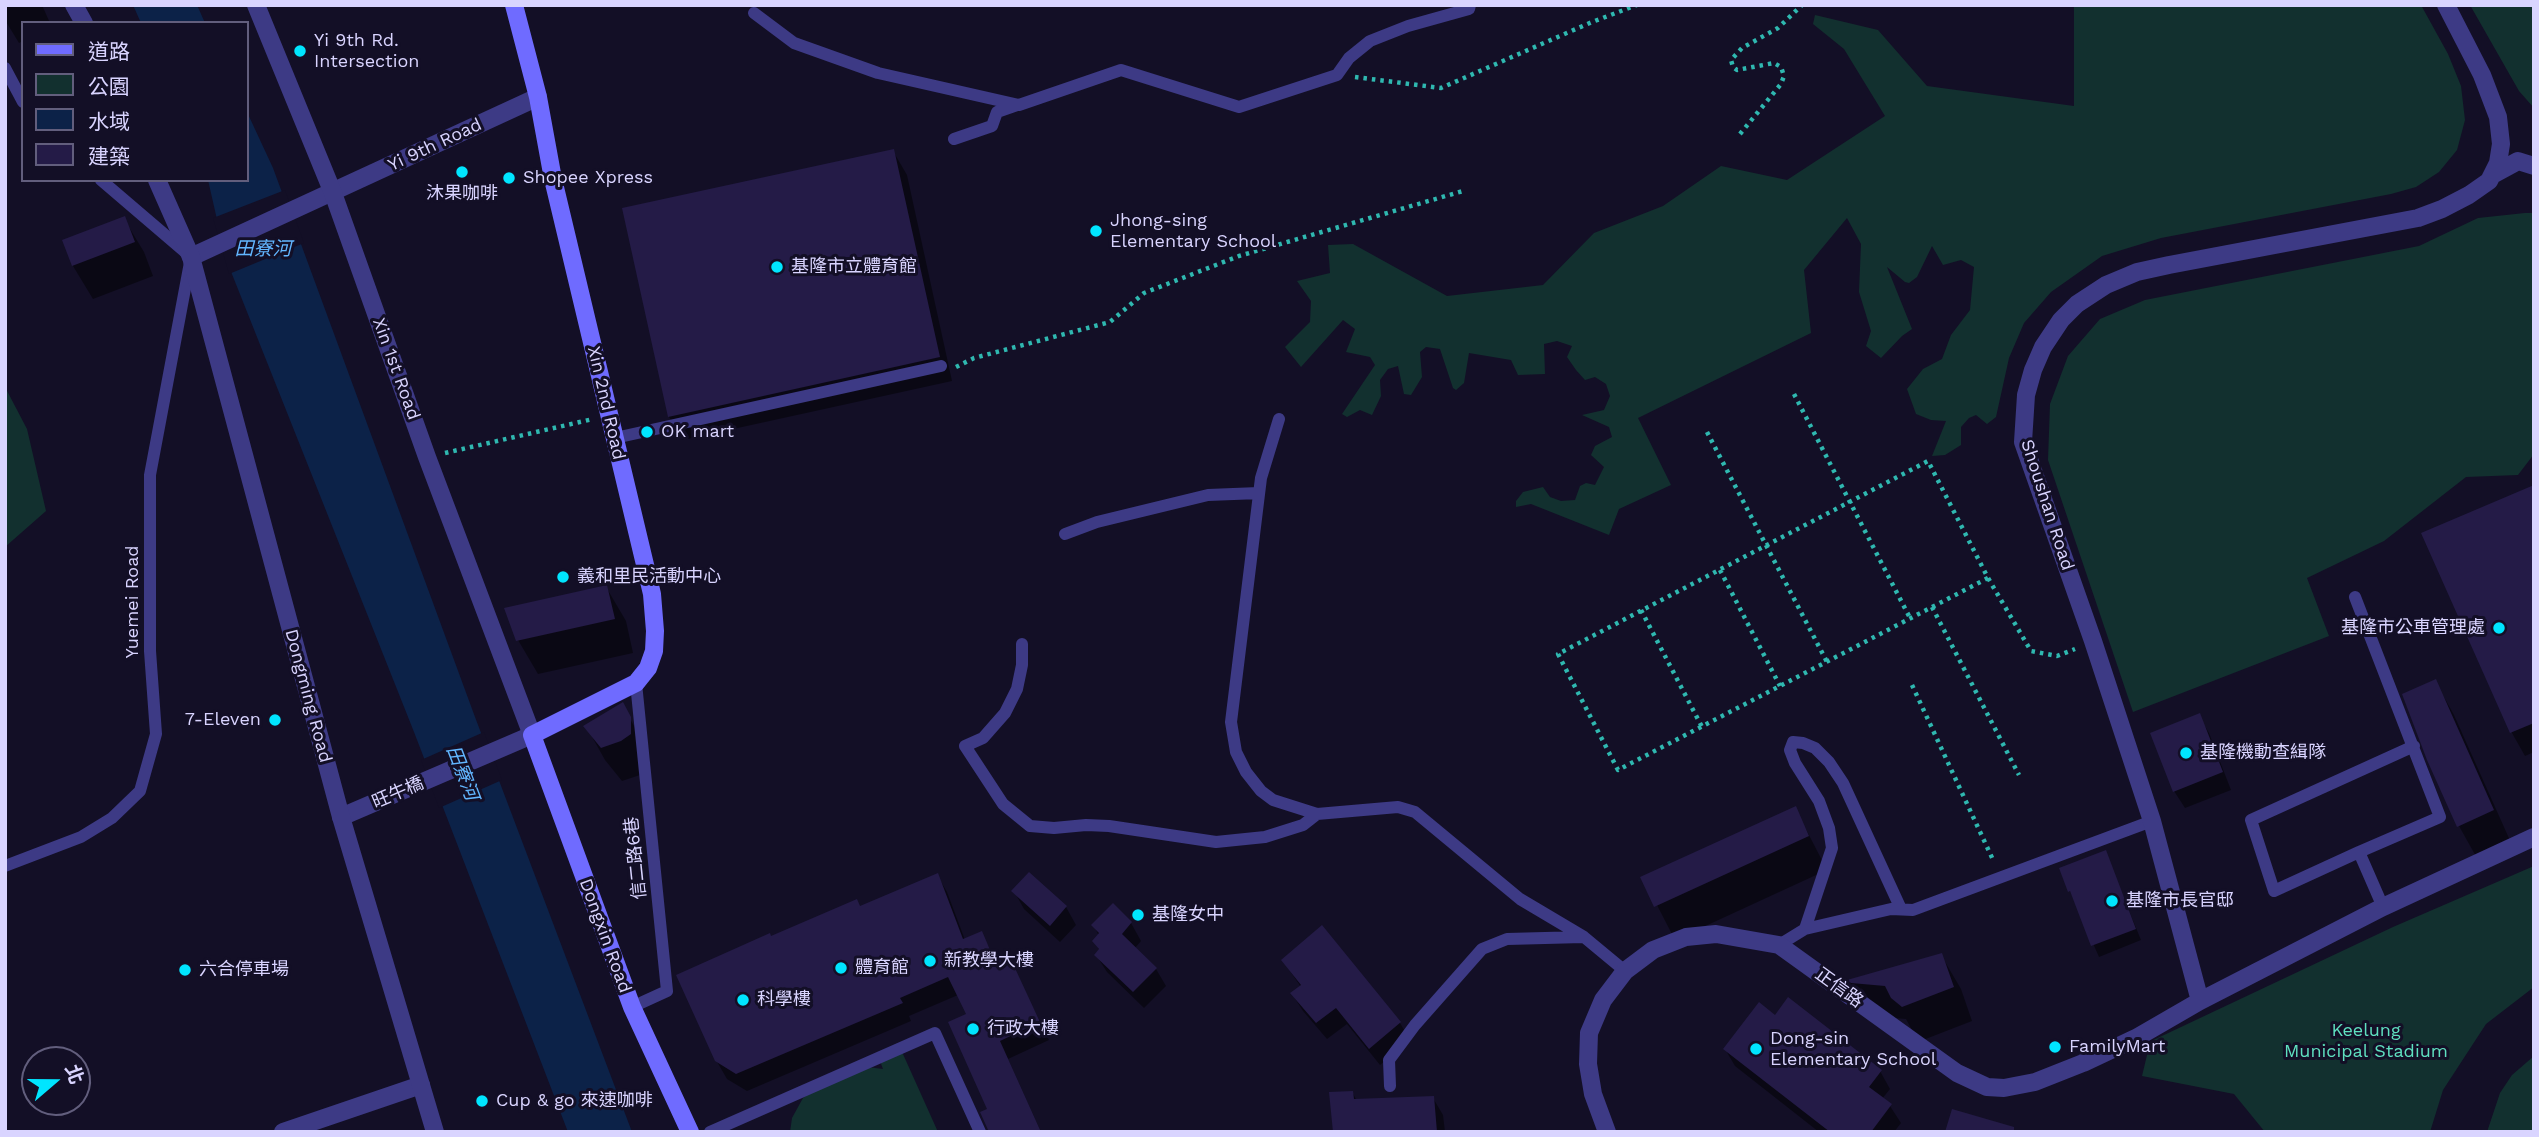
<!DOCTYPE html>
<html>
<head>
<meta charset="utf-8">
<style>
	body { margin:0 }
	#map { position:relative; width:2539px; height:1137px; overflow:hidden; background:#130f26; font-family:"Work Sans","Noto Sans TC",sans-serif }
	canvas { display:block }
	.frame { position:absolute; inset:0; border:7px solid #d9d4ff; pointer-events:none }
	.legend { position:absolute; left:21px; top:21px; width:228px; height:161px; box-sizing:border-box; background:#130f26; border:2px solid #625e7d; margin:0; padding:9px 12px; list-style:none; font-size:21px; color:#d9d4ff }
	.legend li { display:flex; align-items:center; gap:14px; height:35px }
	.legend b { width:35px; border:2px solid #625e7d }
	.north { position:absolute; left:21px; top:1046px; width:70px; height:70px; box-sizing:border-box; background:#130f26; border:2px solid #625e7d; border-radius:50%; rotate:70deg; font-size:19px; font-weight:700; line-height:28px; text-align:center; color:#d9d4ff }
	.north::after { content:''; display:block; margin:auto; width:24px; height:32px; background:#00e5ff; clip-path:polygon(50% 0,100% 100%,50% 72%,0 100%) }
</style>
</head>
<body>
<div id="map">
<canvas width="2539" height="1137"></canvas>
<div class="frame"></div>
<ul class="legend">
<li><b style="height:9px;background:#6f6bff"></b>道路</li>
<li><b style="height:19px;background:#12302f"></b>公園</li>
<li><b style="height:19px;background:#0c2248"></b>水域</li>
<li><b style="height:19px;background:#241b47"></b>建築</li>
</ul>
<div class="north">北</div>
</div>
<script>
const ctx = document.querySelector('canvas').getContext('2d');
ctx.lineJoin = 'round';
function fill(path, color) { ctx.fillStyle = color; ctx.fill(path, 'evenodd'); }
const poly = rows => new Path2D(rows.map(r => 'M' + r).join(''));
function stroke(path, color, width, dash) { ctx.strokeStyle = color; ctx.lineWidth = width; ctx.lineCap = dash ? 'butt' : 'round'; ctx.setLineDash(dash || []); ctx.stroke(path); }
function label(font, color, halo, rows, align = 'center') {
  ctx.font = font + ' "Work Sans","Noto Sans TC",sans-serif'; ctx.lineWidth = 6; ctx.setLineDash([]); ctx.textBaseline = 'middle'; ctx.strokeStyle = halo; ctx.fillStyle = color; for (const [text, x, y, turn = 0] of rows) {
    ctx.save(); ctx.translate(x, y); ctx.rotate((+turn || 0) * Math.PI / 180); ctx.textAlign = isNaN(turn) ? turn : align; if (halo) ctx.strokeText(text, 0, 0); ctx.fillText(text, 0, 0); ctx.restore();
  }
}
fill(poly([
	[2074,5,2421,5,2448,54,2461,86,2465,120,2457,150,2439,172,2416,187,2391,194,2161,238,2102,256,2051,292,2024,323,2009,358,1996,417,1987,424,1976,415,1969,418,1961,427,1961,445,1945,455,1932,456,1946,421,1931,420,1916,414,1907,389,1923,369,1942,359,1951,335,1970,310,1974,267,1961,260,1943,265,1932,246,1917,277,1909,283,1905,282,1887,267,1912,329,1902,336,1881,358,1866,346,1871,331,1859,292,1861,244,1847,218,1804,270,1811,333,1638,418,1671,485,1619,509,1609,535,1531,504,1516,507,1516,501,1523,492,1543,487,1550,497,1561,501,1575,500,1580,486,1586,483,1595,485,1604,467,1591,455,1595,446,1612,437,1609,427,1582,415,1604,410,1610,396,1606,384,1595,377,1585,380,1576,370,1567,357,1572,346,1557,341,1544,344,1545,374,1518,375,1511,360,1469,353,1464,383,1456,390,1453,388,1440,349,1426,347,1420,352,1422,377,1411,395,1404,394,1398,366,1388,369,1380,380,1381,396,1372,415,1360,410,1347,417,1342,414,1375,365,1370,357,1346,352,1355,329,1343,320,1301,367,1285,347,1310,322,1311,301,1297,281,1330,273,1328,245,1353,244,1447,296,1543,285,1594,233,1663,206,1721,166,1787,180,1885,116,1844,49,1813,24,1815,15,1878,30,1927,86,2074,106],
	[2470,5,2534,5,2534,108,2519,91],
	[2525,213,2534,213,2534,454,2518,475,2466,477,2384,541,2307,578,2329,636,2133,712,2048,460,2050,404,2068,356,2100,319,2145,300,2419,246,2478,218],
	[5,387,27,429,46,511,5,547],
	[2534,866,2534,987,2486,1024,2443,1090,2430,1132,2265,1132,2234,1094,2142,1076,2148,1051,2145,1044,2393,927],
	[898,1043,938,1132,790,1132,792,1118,803,1098,818,1086,867,1067,883,1069,877,1053],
	[2534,1056,2534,1132,2487,1132,2500,1093,2512,1075]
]), '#12302f');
fill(poly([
	[133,5,197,5,205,23,141,23],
	[247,112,273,168,475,717,632,1132,568,1132,414,732,226,259,208,180,247,180]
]), '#0c2248');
fill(poly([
	[285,190,304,243,229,274,213,218],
	[484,732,502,780,439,808,421,760]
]), '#130f26');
fill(poly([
	[5,5,42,5,50,23,23,23,23,41,19,43,5,20],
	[893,151,907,175,952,381,683,440,669,417,624,210],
	[124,219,144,252,153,276,93,299,73,266,64,241],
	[2534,487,2534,752,2525,756,2512,733,2423,534],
	[606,587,626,621,633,653,538,674,518,640],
	[2435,681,2454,715,2512,845,2478,860,2459,826],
	[622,705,649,752,650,768,640,775,622,781,605,760,586,726],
	[2199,716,2209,733,2231,790,2185,808,2174,791],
	[1795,808,1827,870,1675,940,1643,878],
	[2105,852,2141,940,2099,957,2070,891],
	[937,875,947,892,965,940,981,933,995,959,1006,953,1049,1040,1008,1059,1041,1132,990,1132,989,1110,968,1014,958,995,909,1016,911,1021,747,1091,727,1079,716,1060,771,939,861,908],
	[1014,891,1066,907,1076,925,1060,942,1024,909],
	[1131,923,1141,941,1135,948,1156,969,1166,986,1144,1008,1107,972,1096,955,1100,951,1094,941,1099,936,1094,926],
	[1941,955,1961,989,1972,1021,1923,1040,1913,1032,1906,1019,1872,1016,1868,1013,1849,981],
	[1283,961,1400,1023,1410,1040,1380,1065,1347,1024,1327,1039,1303,1011,1292,994,1301,987],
	[1725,1049,1880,1071,1890,1089,1882,1099,1890,1106,1901,1123,1894,1132,1819,1132,1735,1066],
	[1352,1092,1357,1101,1433,1098,1443,1115,1445,1132,1335,1132]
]), '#0007');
fill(poly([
	[894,149,940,357,668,417,622,208],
	[125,216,135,242,72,266,62,240],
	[2534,485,2534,723,2510,733,2421,533],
	[607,585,615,619,516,641,504,608],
	[2436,679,2494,810,2457,827,2427,760,2402,694],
	[623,702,631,717,631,734,621,741,601,748,583,726],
	[2200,713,2223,772,2173,792,2150,733],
	[1796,806,1809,836,1654,907,1640,877],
	[2106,850,2136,929,2091,946,2070,891,2068,892,2059,868],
	[1029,872,1067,906,1050,926,1011,891],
	[938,873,963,939,982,931,993,957,1007,951,1040,1022,1000,1041,1041,1132,989,1132,980,1112,987,1109,948,1022,966,1014,948,977,900,998,903,1003,736,1074,715,1061,676,975,770,933,771,936,857,899,860,906],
	[1113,903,1132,922,1122,934,1157,968,1133,992,1094,955,1099,949,1092,941,1099,933,1091,925],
	[1322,925,1401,1022,1369,1049,1336,1008,1316,1023,1290,993,1301,985,1281,960],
	[1942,953,1954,987,1902,1007,1891,998,1885,986,1851,983,1847,980],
	[1788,997,1882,1070,1869,1087,1892,1104,1871,1132,1830,1132,1723,1049,1759,1002,1775,1015],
	[1353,1091,1354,1099,1434,1096,1437,1132,1333,1132,1329,1092],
	[1952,1109,2014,1127,2014,1132,1945,1132]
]), '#241b47');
stroke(poly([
	[1355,77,1441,88,1592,22,1637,5],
	[1740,134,1781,84,1784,76,1781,67,1774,63,1737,70,1733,67,1731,60,1742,48,1778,28,1802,5],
	[956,367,974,358,1110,322,1144,293,1239,256,1463,191],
	[1794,394,1910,618],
	[1707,432,1827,662],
	[445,453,593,419],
	[1720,570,1780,686],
	[1988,578,1618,770,1558,654,1928,461,1988,578,2031,651,2057,656,2075,649],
	[1932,607,2019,775],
	[1641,610,1702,727],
	[1912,685,1994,862]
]), '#2fb8b0', 4.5, [3.5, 5]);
stroke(poly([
	[754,13,794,43,878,73,1019,105,1121,70,1239,107,1337,75,1349,58,1370,41,1408,26,1469,9,1470,5],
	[5,68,23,102],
	[954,139,992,126,997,112,1017,105],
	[1279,419,1261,478,1231,722,1236,752,1246,772,1261,791,1273,800,1317,814,1398,807,1415,812,1520,899,1584,937,1625,971],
	[615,438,941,366],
	[1065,534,1097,522,1208,495,1259,493],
	[2355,597,2440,817,2359,852,2383,907],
	[1022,644,1022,665,1017,689,1005,713,983,738,965,746,1003,804,1030,826,1054,828,1086,825,1109,826,1216,842,1265,837,1303,825,1317,814],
	[2359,852,2274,891,2251,820,2414,746],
	[5,866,81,837,112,818,140,791,156,734,150,651,150,475,191,257,101,180],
	[1805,929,1832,848,1829,828,1819,801,1795,763,1790,750,1793,742,1803,743,1815,748,1829,762,1843,783,1901,909],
	[1779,945,1805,929,1891,909,1913,910,2152,821],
	[632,1007,667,991,636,683],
	[1390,1086,1389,1060,1415,1025,1482,949,1507,939,1583,937],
	[710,1132,935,1033,980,1132]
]), '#3d3a85', 12);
stroke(poly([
	[2494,174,2518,161,2534,166],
	[191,257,538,97],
	[341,817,532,735],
	[2200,1001,2152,821,2093,641,2023,442,2026,395,2033,370,2043,347,2061,320,2077,304,2106,285,2137,272,2169,265,2418,218,2442,209,2469,195,2489,181,2498,163,2501,144,2498,117,2482,75,2446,5],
	[283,1132,421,1085],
	[1607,1132,1593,1094,1588,1064,1589,1033,1603,1000,1625,971,1653,950,1686,937,1716,934,1779,945,1957,1073,1987,1087,2004,1088,2035,1082,2083,1063,2136,1038,2200,1001,2383,907,2534,837]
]), '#3d3a85', 18);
stroke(poly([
	[74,5,84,23],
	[256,5,333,193,427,457,532,735],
	[157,180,191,257,341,817,435,1132]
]), '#3d3a85', 18);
stroke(poly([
	[514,5,538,97,553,179,652,594,655,631,654,651,648,668,636,683,532,735,632,1007,690,1132]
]), '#6f6bff', 18);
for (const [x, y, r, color] of [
	[300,51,7,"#00e5ff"],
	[462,172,7,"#00e5ff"],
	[509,178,7,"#00e5ff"],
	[1096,231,7,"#00e5ff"],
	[777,267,7,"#00e5ff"],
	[647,432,7,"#00e5ff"],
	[563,577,7,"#00e5ff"],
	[2499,628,7,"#00e5ff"],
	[275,720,7,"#00e5ff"],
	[2186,753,7,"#00e5ff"],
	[2112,901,7,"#00e5ff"],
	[1138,915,7,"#00e5ff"],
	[930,961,7,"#00e5ff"],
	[841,968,7,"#00e5ff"],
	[185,970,7,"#00e5ff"],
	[743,1000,7,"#00e5ff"],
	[973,1029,7,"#00e5ff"],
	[2055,1047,7,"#00e5ff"],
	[1756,1049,7,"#00e5ff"],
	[482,1101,7,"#00e5ff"]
]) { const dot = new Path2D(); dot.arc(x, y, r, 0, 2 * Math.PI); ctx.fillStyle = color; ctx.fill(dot); stroke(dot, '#130f26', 2.5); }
label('18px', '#d9d4ff', '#130f26', [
	["Yi 9th Rd.",314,41],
	["Intersection",314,62],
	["Shopee Xpress",523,178],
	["沐果咖啡",462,194,"center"],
	["Jhong-sing",1110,221],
	["Elementary School",1110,242],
	["基隆市立體育館",791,267],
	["OK mart",661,432],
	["義和里民活動中心",577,577],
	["基隆市公車管理處",2485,628,"right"],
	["7-Eleven",261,720,"right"],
	["基隆機動查緝隊",2200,753],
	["基隆市長官邸",2126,901],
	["基隆女中",1152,915],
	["新教學大樓",944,961],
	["體育館",855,968],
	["六合停車場",199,970],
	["科學樓",757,1000],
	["行政大樓",987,1029],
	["Dong-sin",1770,1039],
	["Elementary School",1770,1060],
	["FamilyMart",2069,1047],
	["Cup & go 來速咖啡",496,1101]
], 'left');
label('18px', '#d9d4ff', '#130f26', [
	["Yi 9th Road",435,145,-25],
	["Xin 1st Road",396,369,70],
	["Xin 2nd Road",606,403,77],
	["Shoushan Road",2047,505,72],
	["Yuemei Road",133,602,-90],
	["Dongming Road",308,696,75],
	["旺牛橋",398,793,-23],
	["信二路6巷",636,858,-96],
	["Dongxin Road",605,936,70],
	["正信路",1839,988,36]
]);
label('18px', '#5fe0c0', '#130f26', [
	["Keelung",2366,1031],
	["Municipal Stadium",2366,1052]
]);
label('italic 19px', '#62b6ff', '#130f26', [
	["田寮河",263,249],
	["田寮河",462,773,69]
]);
</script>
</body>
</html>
